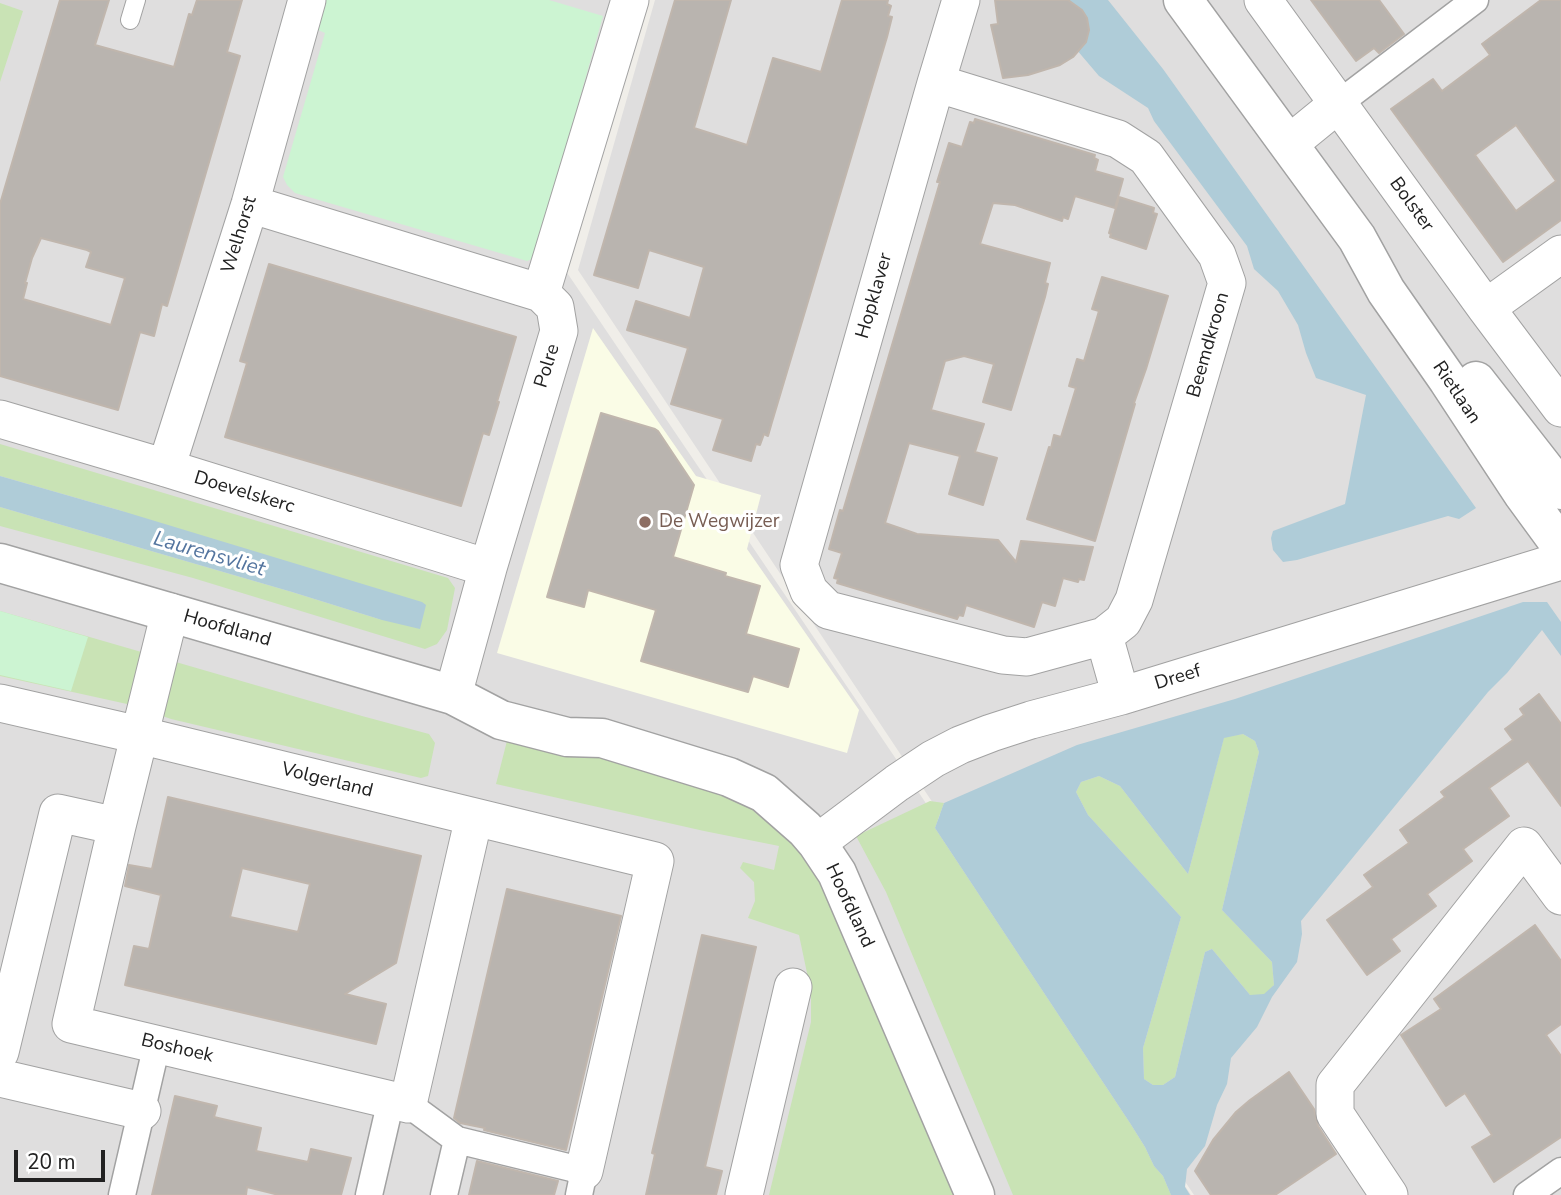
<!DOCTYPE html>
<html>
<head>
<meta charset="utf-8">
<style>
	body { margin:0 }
	#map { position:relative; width:1561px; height:1195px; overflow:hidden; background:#f0eee9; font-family:"Nunito Sans",sans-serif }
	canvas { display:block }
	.scale { position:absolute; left:14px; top:1150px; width:91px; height:32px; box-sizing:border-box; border:4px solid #212121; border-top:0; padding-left:9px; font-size:21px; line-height:24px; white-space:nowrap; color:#212121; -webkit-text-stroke:5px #fff; paint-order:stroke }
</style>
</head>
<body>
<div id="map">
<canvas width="1561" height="1195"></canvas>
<div class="scale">20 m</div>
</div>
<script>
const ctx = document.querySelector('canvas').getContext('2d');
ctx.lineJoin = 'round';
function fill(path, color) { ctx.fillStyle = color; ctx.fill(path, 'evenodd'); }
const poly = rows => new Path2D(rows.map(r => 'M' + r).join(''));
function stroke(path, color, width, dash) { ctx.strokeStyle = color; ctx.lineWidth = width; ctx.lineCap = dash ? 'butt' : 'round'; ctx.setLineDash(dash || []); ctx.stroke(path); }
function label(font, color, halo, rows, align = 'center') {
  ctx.font = font + ' "Nunito Sans",sans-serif'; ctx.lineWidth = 6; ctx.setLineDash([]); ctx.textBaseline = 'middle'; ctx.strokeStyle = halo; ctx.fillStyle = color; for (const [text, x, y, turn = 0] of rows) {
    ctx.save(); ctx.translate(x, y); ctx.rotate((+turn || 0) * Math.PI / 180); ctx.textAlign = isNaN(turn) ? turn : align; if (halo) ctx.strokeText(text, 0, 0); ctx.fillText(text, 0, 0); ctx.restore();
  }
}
fill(poly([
	[0,0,637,0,551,249,1191,1195,0,1195],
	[655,0,1561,0,1561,1195,1194,1195,578,270]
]), '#dfdede');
fill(poly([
	[593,328,696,476,761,495,747,549,859,710,847,753,497,653]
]), '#fafce6');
fill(poly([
	[0,3,23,11,0,82],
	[0,444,448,578,455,588,447,630,437,644,425,649,193,578,0,526,0,507,292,592,382,620,122,511,0,476],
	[0,611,362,716,429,734,435,743,428,776,421,778,171,719,127,704,0,676],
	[509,733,671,772,770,813,819,869,958,1195,769,1195,811,1022,811,992,799,935,748,918,755,901,754,882,740,868,743,862,774,870,779,846,704,831,496,784],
	[1243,734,1255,741,1259,752,1222,910,1272,962,1274,985,1264,995,1250,995,1212,949,1205,952,1175,1077,1163,1085,1153,1085,1144,1079,1143,1048,1181,917,1088,815,1076,792,1081,782,1099,776,1120,786,1188,874,1224,737],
	[930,801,944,803,935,828,1130,1123,1145,1147,1154,1166,1163,1176,1171,1195,1013,1195,886,892,856,836]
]), '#c9e3b5');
fill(poly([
	[324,0,549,0,603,16,536,254,532,259,527,261,295,193,287,185,283,177,325,33,316,29],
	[0,611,88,637,71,691,0,675]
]), '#ccf4d2');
fill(poly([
	[1064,0,1108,0,1163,69,1476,508,1459,519,1448,516,1297,560,1283,562,1273,550,1271,538,1273,531,1345,504,1366,395,1316,378,1306,353,1298,325,1278,291,1254,269,1247,246,1154,121,1148,108,1099,76,1065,36],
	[0,476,122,511,422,602,426,605,420,629,382,620,292,592,0,507],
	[1523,602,1547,602,1561,622,1561,656,1542,630,1507,673,1488,692,1301,921,1302,934,1297,962,1272,997,1257,1027,1231,1058,1227,1084,1217,1105,1205,1146,1187,1169,1185,1187,1190,1195,1171,1195,1163,1176,1154,1166,1145,1147,1130,1123,935,828,944,803,1077,745,1235,699],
	[1243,734,1255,741,1259,752,1222,910,1272,962,1274,985,1264,994,1250,995,1212,949,1205,952,1175,1077,1163,1085,1153,1085,1144,1079,1143,1048,1181,917,1088,815,1076,792,1081,782,1099,776,1120,786,1188,874,1224,738]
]), '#afccd8');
const building = poly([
	[60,0,109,0,95,45,174,67,189,14,192,15,197,0,242,0,227,52,240,56,167,306,162,304,154,336,140,332,118,410,0,376,0,204,60,0],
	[41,238,87,250,91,252,86,267,125,278,111,325,23,299,27,283,25,283,32,258,41,238],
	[675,0,731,0,694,128,747,145,773,58,821,72,842,0,888,0,887,4,891,6,888,16,892,17,887,37,772,422,768,436,764,434,760,445,756,444,751,461,713,450,723,419,671,404,688,348,627,330,636,301,690,318,704,267,649,250,638,288,594,275,675,0],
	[995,0,1068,0,1082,10,1087,18,1089,30,1086,42,1073,57,1060,65,1028,75,1003,78,991,25,998,24,995,0],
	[1311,0,1379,0,1404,34,1379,53,1374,48,1356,61,1311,0],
	[1541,0,1561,0,1561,220,1503,262,1391,109,1433,79,1442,91,1490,55,1482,44,1541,0],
	[1516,125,1556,181,1516,211,1475,155,1516,125],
	[975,119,1095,155,1094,158,1098,160,1095,171,1123,179,1115,208,1075,196,1068,219,1063,217,1062,221,1015,205,993,203,980,244,1050,263,1045,283,1048,284,1045,297,1011,410,983,402,994,364,964,356,945,361,931,410,984,424,975,452,997,458,983,505,949,494,960,456,909,443,885,523,917,534,998,540,1016,562,1021,541,1093,547,1084,580,1079,579,1078,582,1063,578,1055,606,1042,602,1034,627,966,605,963,616,959,615,957,619,837,583,838,579,834,578,842,553,829,549,840,510,843,511,867,430,940,182,937,182,949,143,962,147,970,122,974,123,975,119],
	[1119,197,1154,208,1153,213,1157,214,1146,249,1110,237,1111,234,1109,233,1119,197],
	[269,264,516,337,497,402,499,402,489,435,483,433,461,506,225,437,247,363,240,361,269,264],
	[1102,277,1168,296,1146,369,1134,403,1135,404,1095,541,1027,519,1049,447,1051,448,1054,435,1061,437,1076,388,1069,386,1077,359,1084,361,1099,311,1092,309,1102,277],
	[601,413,655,429,658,431,694,485,673,557,726,573,725,576,760,586,746,634,799,649,788,687,753,676,748,692,641,661,656,610,588,590,584,607,547,597,601,413],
	[1539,694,1561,724,1561,806,1528,761,1489,788,1509,816,1463,849,1472,861,1427,894,1436,906,1391,939,1400,951,1367,975,1327,920,1373,887,1364,875,1409,843,1400,830,1445,797,1441,792,1513,740,1505,729,1524,715,1520,709,1539,694],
	[168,797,421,856,396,963,345,994,386,1004,376,1044,125,985,134,946,149,949,161,895,125,886,129,865,152,869,168,797],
	[242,868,310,884,298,932,230,917,242,868],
	[507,889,621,916,566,1150,484,1130,485,1128,460,1123,454,1118,507,889],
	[1535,925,1561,961,1561,1024,1546,1035,1561,1056,1561,1137,1494,1182,1472,1147,1492,1135,1465,1093,1446,1106,1401,1035,1441,1009,1434,999,1535,925],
	[702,935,756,947,705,1167,722,1171,716,1195,646,1195,655,1154,652,1153,702,935],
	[1289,1072,1314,1109,1318,1126,1336,1154,1275,1195,1211,1195,1195,1171,1213,1140,1236,1112,1250,1100,1289,1072],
	[175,1096,217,1106,214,1117,261,1128,256,1151,308,1162,311,1149,351,1158,341,1195,279,1195,247,1187,246,1195,152,1195,175,1096],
	[477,1161,558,1181,554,1195,469,1195,477,1161]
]);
fill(building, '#b9b4af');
stroke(building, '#c0b6ad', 2);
const service = poly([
	[130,20,136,0]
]);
const pedestrian = poly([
	[1338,104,1475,0],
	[408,1104,457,1140,584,1171,579,1195],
	[122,1195,157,1044],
	[369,1195,391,1100],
	[444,1195,457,1140],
	[1527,1195,1561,1171]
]);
const minor = poly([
	[1263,0,1486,308,1561,408],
	[936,83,1118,139,1146,157,1217,255,1227,283,1134,600,1123,621,1104,636,1027,657,1003,655,828,610,809,591,799,565,932,97,936,83,961,0],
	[1289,144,1338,104],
	[250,204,541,293,555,307,559,331,488,568,453,695],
	[541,293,630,0],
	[1486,308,1561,254],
	[0,419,166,468,488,568],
	[166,468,250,204,307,0],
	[170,612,117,826,71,1024,408,1104,474,817],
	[1104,636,1121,696],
	[0,703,139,735,655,861,584,1171],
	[817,843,897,783,933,759,960,745,991,733,1031,720,1121,696,1561,561],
	[0,1052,58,813,117,826],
	[0,1078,142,1111],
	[744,1195,793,987],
	[1389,1195,1335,1114,1335,1085,1524,846,1561,896]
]);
const tertiary = poly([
	[1183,0,1357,238,1386,291,1448,380,1523,494,1561,546],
	[1476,381,1561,490],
	[0,563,453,695,501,720,567,737,602,738,729,777,764,793,805,829,817,843,837,873,975,1195]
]);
stroke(service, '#a2a2a2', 20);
stroke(pedestrian, '#a2a2a2', 29);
stroke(minor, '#a2a2a2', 39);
stroke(tertiary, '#a2a2a2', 41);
stroke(service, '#fff', 18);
stroke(pedestrian, '#fff', 26);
stroke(minor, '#fff', 37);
stroke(tertiary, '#fff', 38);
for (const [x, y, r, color] of [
	[645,522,7,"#8d6e63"]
]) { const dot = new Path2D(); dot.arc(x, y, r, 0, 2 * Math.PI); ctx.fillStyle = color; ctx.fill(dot); stroke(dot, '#fff', 2.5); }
label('19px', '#212121', '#fff', [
	["Bolster",1411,205,54],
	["Welhorst",240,235,-73],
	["Hopklaver",875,296,-74],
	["Beemdkroon",1209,345,-74],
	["Polre",548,366,-73],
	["Rietlaan",1456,393,56],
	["Doevelskerc",244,493,17],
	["Hoofdland",227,629,16],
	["Dreef",1178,678,-17],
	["Volgerland",327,781,14],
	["Hoofdland",849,906,65],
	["Boshoek",177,1049,13]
]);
label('19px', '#785e54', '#fff', [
	["De Wegwijzer",659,522]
], 'left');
label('italic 21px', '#54759f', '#fff', [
	["Laurensvliet",209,555,16]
]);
</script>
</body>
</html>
